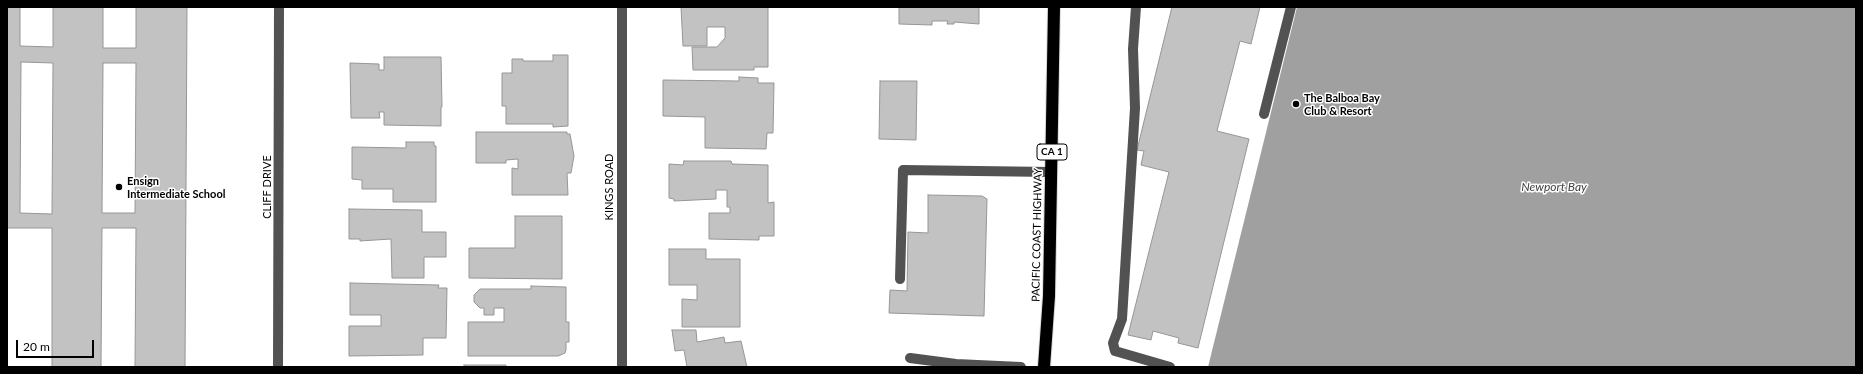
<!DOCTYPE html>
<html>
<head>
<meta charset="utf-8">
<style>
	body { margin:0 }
	#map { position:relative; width:1863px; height:374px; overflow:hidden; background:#fff; font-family:Lato,sans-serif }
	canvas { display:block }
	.frame { position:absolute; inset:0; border:8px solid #000; pointer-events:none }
	.scale { position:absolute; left:16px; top:340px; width:78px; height:18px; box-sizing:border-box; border:2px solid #000; border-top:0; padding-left:5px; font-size:12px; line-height:14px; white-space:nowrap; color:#000; -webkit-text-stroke:3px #fff; paint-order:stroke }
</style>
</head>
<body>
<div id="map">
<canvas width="1863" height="374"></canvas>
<div class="frame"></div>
<div class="scale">20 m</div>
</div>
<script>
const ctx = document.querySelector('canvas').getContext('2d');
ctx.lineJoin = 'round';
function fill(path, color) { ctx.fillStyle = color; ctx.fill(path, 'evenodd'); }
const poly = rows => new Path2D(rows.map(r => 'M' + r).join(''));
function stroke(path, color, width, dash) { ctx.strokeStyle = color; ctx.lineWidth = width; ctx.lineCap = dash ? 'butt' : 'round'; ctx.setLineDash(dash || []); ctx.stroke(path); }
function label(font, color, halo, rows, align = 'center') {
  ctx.font = font + ' Lato,sans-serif'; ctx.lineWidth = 3; ctx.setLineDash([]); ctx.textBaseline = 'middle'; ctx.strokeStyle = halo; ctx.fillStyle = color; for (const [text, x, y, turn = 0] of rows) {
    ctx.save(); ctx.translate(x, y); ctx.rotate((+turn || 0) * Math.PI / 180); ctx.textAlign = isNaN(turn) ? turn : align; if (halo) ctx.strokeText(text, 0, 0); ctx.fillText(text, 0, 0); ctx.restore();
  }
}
fill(poly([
	[1297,7,1856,7,1856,367,1208,367]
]), '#a0a0a0');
const building = poly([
	[7,7,20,7,20,46,53,47,53,7,103,7,103,48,136,48,136,7,187,7,185,367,135,367,136,228,102,228,101,367,52,367,52,228,7,228,7,7],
	[21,62,53,63,52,214,20,213,21,62],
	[103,63,136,63,135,213,102,213,103,63],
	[681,7,768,7,768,67,754,67,754,70,693,70,692,47,717,47,725,38,725,27,707,27,707,46,683,46,681,7],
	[899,7,979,7,979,24,954,22,954,24,947,24,948,21,932,21,932,25,899,24,899,7],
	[1172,7,1260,7,1251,44,1240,41,1217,131,1249,139,1198,348,1178,343,1179,338,1153,331,1151,340,1128,335,1169,172,1141,165,1144,151,1137,150,1172,7],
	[553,55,568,55,568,126,553,127,553,124,506,124,506,106,502,106,502,73,512,73,512,59,523,59,523,61,553,61,553,55],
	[384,57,441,57,442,107,441,107,441,126,384,125,384,112,379,112,380,118,351,118,350,63,379,64,379,70,384,70,384,57],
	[739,77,758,78,758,83,774,83,773,133,767,133,766,149,705,148,705,117,663,116,663,80,739,81,739,77],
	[880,81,917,81,916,140,879,139,880,81],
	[476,132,567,132,567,134,570,134,574,156,571,173,567,173,568,195,512,195,512,168,518,169,518,159,506,160,506,163,476,163,476,132],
	[406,142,434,142,434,146,436,146,436,202,393,202,393,189,362,189,362,180,352,179,352,147,406,148,406,142],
	[684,161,731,161,732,164,768,165,768,203,774,202,774,236,759,236,759,240,709,239,709,213,730,213,730,207,727,207,727,190,716,190,716,199,674,201,674,199,669,198,669,164,683,165,684,161],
	[928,195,982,196,987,199,984,316,889,313,890,290,907,291,908,232,928,233,928,195],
	[349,209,422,210,422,232,446,232,446,257,424,257,424,278,392,278,391,239,360,241,360,239,349,239,349,209],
	[515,216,562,216,562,279,469,278,469,248,515,248,515,216],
	[669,249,706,249,706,259,740,259,740,327,682,327,682,299,697,300,697,285,669,285,669,249],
	[350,283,439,285,438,288,447,288,446,338,423,338,423,355,349,356,349,326,381,326,381,315,350,315,350,283],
	[531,286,566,287,566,322,569,322,569,342,566,342,566,350,565,353,558,356,468,356,468,322,504,322,504,308,494,308,494,315,484,315,484,308,480,308,474,302,474,295,480,289,531,289,531,286],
	[672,330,696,330,697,342,724,337,725,343,741,341,747,367,687,367,684,350,675,351,672,330],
	[464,365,506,365,506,367,464,367,464,365]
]);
fill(building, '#c2c2c2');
stroke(building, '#969696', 1);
const highway = poly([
	[1044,367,1049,296,1054,7]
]);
stroke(highway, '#dbdbdb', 14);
stroke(poly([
	[622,7,622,367],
	[1136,7,1133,49,1135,108,1122,319,1113,343,1115,351,1170,367],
	[1264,114,1291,7],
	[900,279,903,170,1051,172],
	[910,358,956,364,1021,367],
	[278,367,279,7]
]), '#525252', 10);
stroke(highway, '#000', 12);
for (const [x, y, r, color] of [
	[1296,104,4,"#000"],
	[119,187,4,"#000"]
]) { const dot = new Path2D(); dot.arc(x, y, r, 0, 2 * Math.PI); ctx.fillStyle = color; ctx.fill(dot); stroke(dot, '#fff', 1.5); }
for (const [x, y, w] of [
	[1052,152,30]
]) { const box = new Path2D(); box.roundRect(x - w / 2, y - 8, w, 16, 3); ctx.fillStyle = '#fff'; ctx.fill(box); stroke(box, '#000', 1); }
label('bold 10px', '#000', null, [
	["CA 1",1052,152]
]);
label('bold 11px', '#000', '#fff', [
	["The Balboa Bay",1304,98],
	["Club & Resort",1304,111],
	["Ensign",127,181],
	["Intermediate School",127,194]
], 'left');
label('11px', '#000', '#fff', [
	["CLIFF DRIVE",267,187,-90],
	["KINGS ROAD",609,187,-90],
	["PACIFIC COAST HIGHWAY",1037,235,-89]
]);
label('italic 12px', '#414141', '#fff', [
	["Newport Bay",1554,187]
]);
</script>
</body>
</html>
